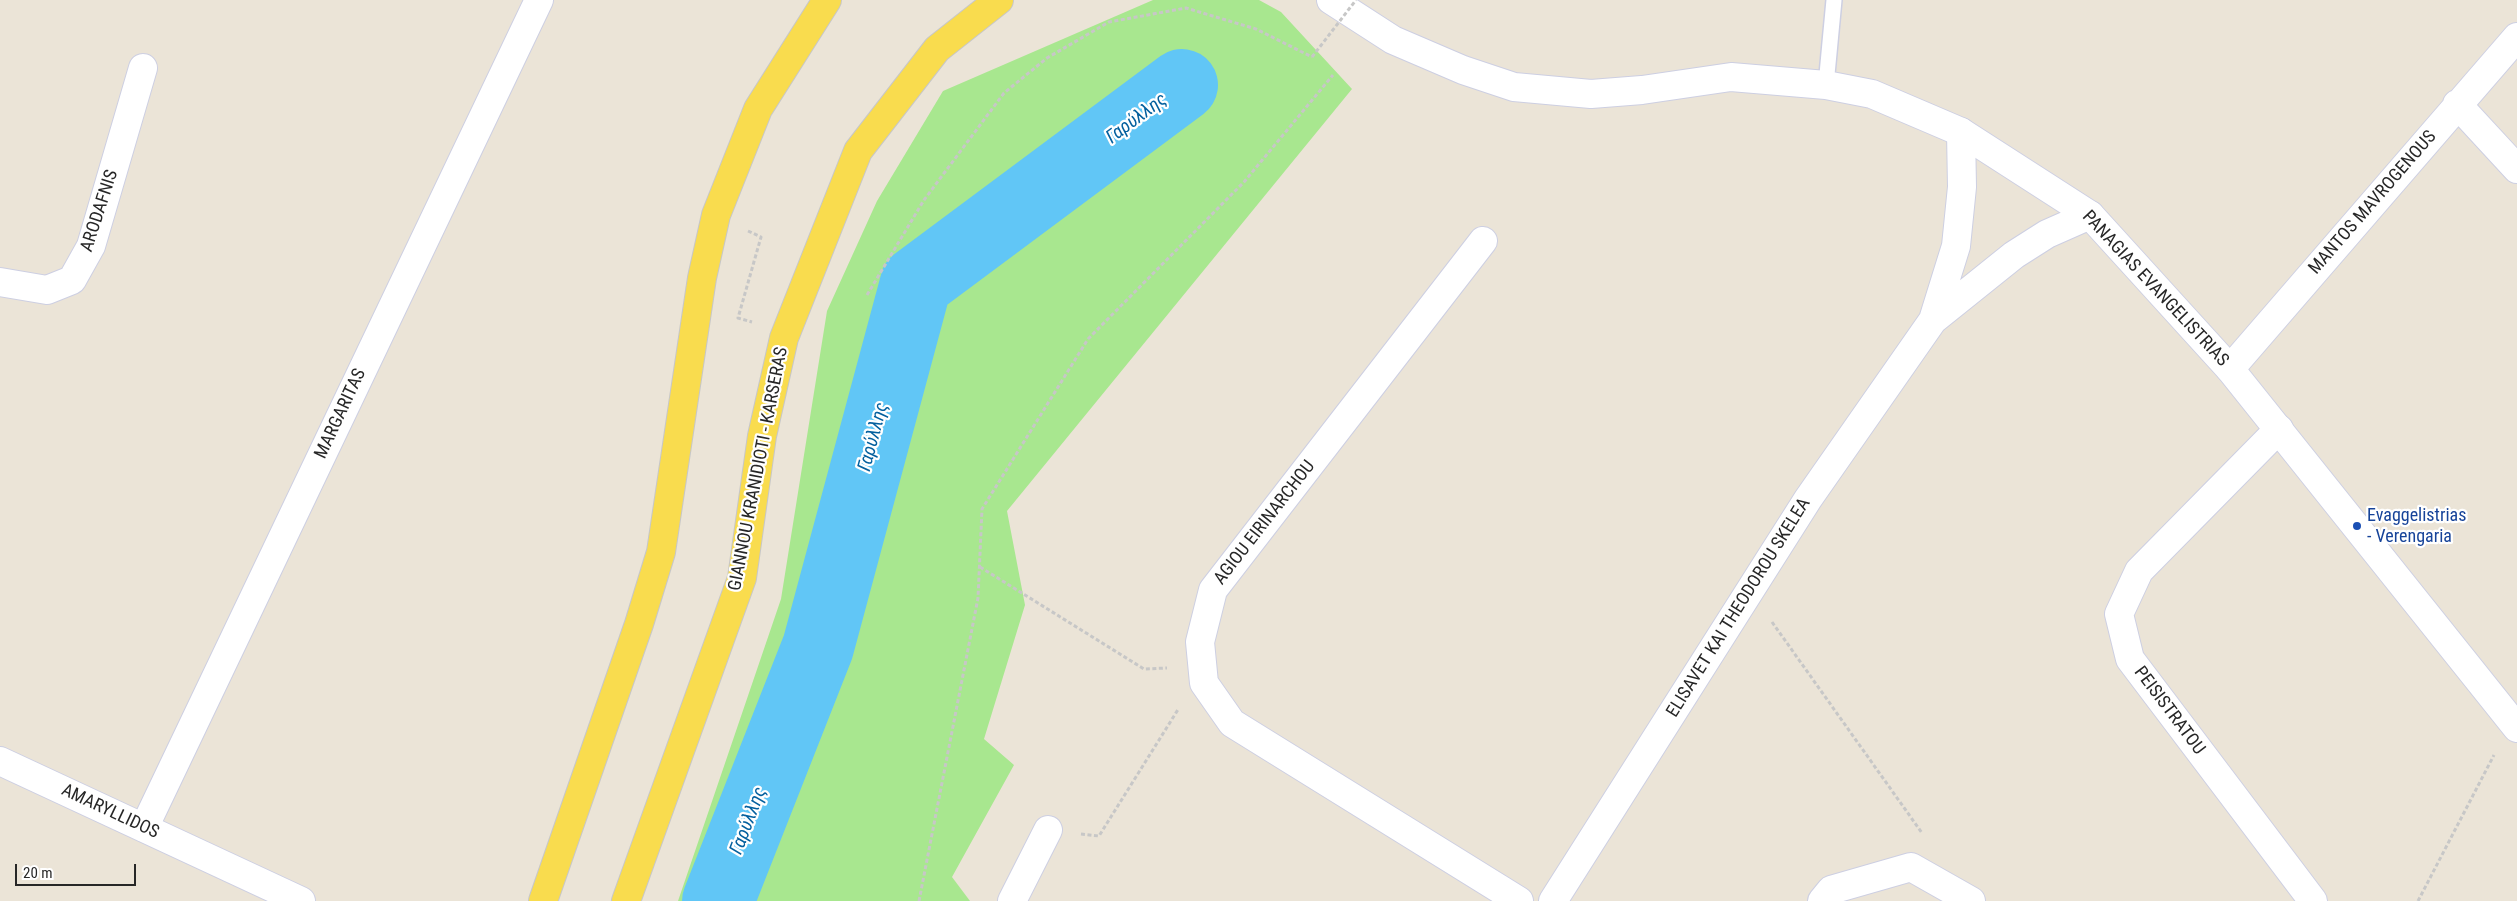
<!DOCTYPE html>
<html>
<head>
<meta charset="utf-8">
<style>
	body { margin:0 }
	#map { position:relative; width:2517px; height:901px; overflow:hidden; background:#ebe4d7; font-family:"Roboto Condensed",sans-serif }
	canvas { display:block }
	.scale { position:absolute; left:15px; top:864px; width:121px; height:22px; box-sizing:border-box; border:2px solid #272727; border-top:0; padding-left:6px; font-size:15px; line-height:18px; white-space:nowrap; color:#272727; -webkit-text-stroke:4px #fff; paint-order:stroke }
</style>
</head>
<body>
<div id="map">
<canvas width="2517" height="901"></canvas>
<div class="scale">20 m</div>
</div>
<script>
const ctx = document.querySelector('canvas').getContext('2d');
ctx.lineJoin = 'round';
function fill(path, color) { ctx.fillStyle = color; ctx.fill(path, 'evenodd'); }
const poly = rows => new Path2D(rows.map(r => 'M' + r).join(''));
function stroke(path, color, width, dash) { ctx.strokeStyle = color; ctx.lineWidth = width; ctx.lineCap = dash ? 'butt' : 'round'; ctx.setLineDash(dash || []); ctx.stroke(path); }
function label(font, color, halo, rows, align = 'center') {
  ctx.font = font + ' "Roboto Condensed",sans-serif'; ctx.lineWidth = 4.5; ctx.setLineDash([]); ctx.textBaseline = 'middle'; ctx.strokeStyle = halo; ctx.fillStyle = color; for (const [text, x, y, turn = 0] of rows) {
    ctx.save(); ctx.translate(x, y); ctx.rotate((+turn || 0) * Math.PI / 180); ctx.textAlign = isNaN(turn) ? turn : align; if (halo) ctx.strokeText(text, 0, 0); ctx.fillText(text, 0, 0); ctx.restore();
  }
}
fill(poly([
	[1153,0,1259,0,1281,12,1352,89,1007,511,1025,605,984,739,1014,765,952,877,970,901,678,901,781,599,827,311,877,201,943,91]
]), '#a8e78f');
stroke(poly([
	[718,901,818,647,916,283,1182,85]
]), '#61c6f6', 72);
const lane = poly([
	[1826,85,1834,0]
]);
const street = poly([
	[2457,104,2517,169],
	[1483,241,1213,590,1200,642,1204,683,1232,723,1519,901],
	[0,282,47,290,72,280,91,246,143,68],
	[1933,320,1956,246,1962,187,1961,132],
	[2230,369,2517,37],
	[2279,429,2139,571,2119,614,2130,659,2313,901],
	[0,761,301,901],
	[144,828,539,0],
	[1012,901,1048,830],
	[1553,901,1808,499,1933,320,2014,255,2047,234,2090,215],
	[1822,901,1831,890,1911,867,1971,901]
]);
const secondary = poly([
	[1331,0,1393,40,1463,70,1514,87,1591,94,1642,90,1731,77,1826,85,1872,94,1961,132,2090,215,2230,369,2517,728]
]);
const primary = poly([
	[543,901,639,624,661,552,702,278,716,215,758,109,827,0],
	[626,901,742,578,762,436,784,338,858,151,937,49,999,0]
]);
stroke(lane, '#cdcfe2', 18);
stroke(street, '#cdcfe2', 30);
stroke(secondary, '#cdcfe2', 30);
stroke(primary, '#c7c7c7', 30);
stroke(poly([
	[748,231,761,237,738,318,752,322],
	[867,295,924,200,1004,93,1047,58,1109,22,1186,8,1256,29,1312,57],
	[980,567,1144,669,1167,668],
	[1772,622,1922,833],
	[1081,834,1099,836,1179,708],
	[919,901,978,598,982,509,1088,339,1244,182,1333,75],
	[2418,901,2494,755]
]), '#c7c7c7', 3, [4, 2.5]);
stroke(lane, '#fff', 15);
stroke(street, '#fff', 28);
stroke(secondary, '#fff', 28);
stroke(primary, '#f9dc4e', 28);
stroke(poly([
	[1312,57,1356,0]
]), '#c7c7c7', 3, [4, 2.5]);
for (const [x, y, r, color] of [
	[2357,526,5,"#1a4fb4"]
]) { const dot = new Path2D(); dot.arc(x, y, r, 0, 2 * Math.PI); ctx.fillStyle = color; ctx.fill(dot); stroke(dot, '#fff', 2); }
label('18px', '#272727', '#fff', [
	["MANTOS MAVROGENOUS",2373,203,-49],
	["ARODAFNIS",100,211,-72],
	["PANAGIAS EVANGELISTRIAS",2155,289,47],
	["MARGARITAS",341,414,-65],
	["GIANNOU KRANIDIOTI - KARSERAS",759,469,-79],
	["AGIOU EIRINARCHOU",1265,523,-52],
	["ELISAVET KAI THEODOROU SKELEA",1739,608,-58],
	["PEISISTRATOU",2169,711,53],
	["AMARYLLIDOS",110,812,25]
]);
label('18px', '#164399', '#fff', [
	["Evaggelistrias",2367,516],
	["- Verengaria",2367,537]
], 'left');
label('italic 19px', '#04609e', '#fff', [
	["Γαρύλλης",1137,119,-37],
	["Γαρύλλης",874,437,-75],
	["Γαρύλλης",749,821,-69]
]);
</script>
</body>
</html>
